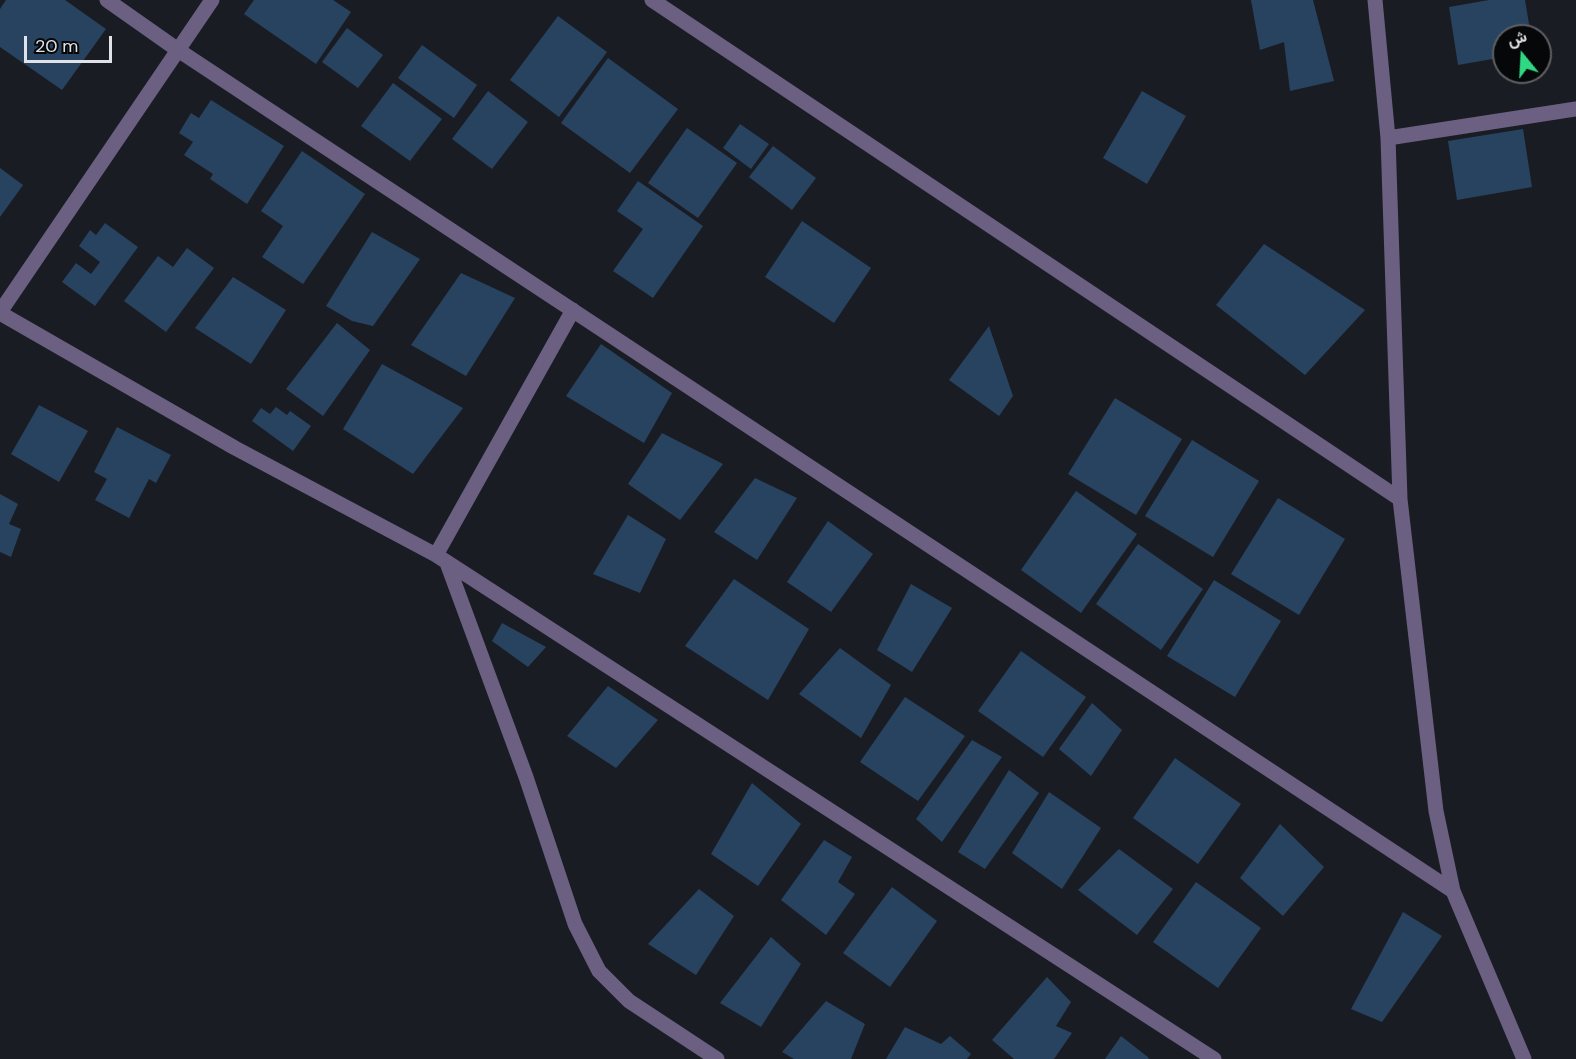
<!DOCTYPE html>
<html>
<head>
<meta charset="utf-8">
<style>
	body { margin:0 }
	#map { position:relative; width:1576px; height:1059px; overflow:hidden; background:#1a1c23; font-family:"DM Sans",Vazirmatn,sans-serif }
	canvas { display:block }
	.north { position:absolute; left:1492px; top:24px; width:60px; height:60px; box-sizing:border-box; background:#060709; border:2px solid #5e5f62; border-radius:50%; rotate:342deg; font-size:16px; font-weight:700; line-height:24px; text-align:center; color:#e1e2e7 }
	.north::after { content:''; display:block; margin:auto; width:21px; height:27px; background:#30d883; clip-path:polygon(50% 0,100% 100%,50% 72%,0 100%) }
	.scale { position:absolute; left:24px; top:36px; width:88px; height:27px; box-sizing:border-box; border:3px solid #e1e2e7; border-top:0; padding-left:8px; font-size:18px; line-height:21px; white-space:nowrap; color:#e1e2e7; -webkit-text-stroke:4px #060709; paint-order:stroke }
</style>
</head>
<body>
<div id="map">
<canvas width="1576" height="1059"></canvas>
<div class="north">ش</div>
<div class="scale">20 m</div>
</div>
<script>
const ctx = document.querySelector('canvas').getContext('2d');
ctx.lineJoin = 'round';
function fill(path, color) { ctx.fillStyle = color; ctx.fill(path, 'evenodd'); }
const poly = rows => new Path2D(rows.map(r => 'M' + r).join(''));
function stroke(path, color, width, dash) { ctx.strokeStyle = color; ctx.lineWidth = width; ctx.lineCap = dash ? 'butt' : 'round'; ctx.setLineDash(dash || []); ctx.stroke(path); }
fill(poly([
	[6,0,65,0,106,29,62,90,0,47,0,9],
	[254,0,333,0,351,12,316,64,244,14],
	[1251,0,1313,0,1334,81,1290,91,1284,42,1260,50],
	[1489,0,1525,0,1531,36,1504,36,1504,57,1458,65,1449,7],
	[558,16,607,52,559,117,510,80],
	[347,28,383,55,358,88,322,62],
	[422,45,477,85,454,118,398,78],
	[608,58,678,109,630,173,561,123],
	[393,83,442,119,410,161,361,126],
	[488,91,528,122,492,169,452,139],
	[1142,91,1186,116,1147,184,1103,158],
	[211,100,284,146,247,204,210,179,213,174,184,155,193,142,179,133,191,113,199,118],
	[740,124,769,144,751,169,723,148],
	[687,128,737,163,698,218,648,183],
	[1523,129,1532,187,1457,200,1448,141],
	[773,146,816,178,792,210,749,177],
	[302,151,365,194,303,284,262,257,283,226,261,211],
	[0,168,23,185,0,217],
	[638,181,703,226,653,298,613,271,643,229,617,211],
	[802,221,871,268,834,323,765,277],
	[105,223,138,247,95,306,62,282,76,263,91,274,100,262,79,246,90,230,96,235],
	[372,232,420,259,373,326,352,321,326,306],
	[1264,244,1365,310,1305,375,1216,305],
	[187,248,214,268,166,332,124,301,158,256,173,267],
	[461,273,515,298,466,376,411,345],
	[233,277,286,310,251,364,195,328],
	[337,323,370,350,323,416,286,389],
	[989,326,1013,396,999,416,949,380],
	[601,344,672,393,644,443,566,396],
	[382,364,463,408,413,474,343,429],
	[1115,398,1182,439,1136,515,1068,474],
	[39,405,88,431,59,482,11,454],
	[276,407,287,415,290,411,311,426,293,451,252,421,261,408,270,414],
	[117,427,171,455,156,483,149,479,129,518,95,500,107,479,94,472],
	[662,433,723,464,680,520,628,484],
	[1192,440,1259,481,1213,557,1145,516],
	[755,478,797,498,757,560,714,532],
	[1076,491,1137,534,1081,613,1021,570],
	[0,494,18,504,9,524,21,529,11,557,0,552],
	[1278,498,1345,539,1299,615,1231,574],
	[628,515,666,539,640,593,593,574],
	[828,521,873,554,831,612,787,582],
	[1138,544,1203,589,1161,650,1096,604],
	[734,579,809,629,768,700,685,646],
	[1214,580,1281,621,1235,697,1167,656],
	[911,584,952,608,912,672,877,650],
	[502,623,546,647,528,667,492,641],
	[840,648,891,685,861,738,799,694],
	[1021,651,1086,697,1043,757,978,711],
	[608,686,658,720,616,768,567,736],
	[905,697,965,736,918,801,860,762],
	[1092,703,1122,730,1091,776,1059,749],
	[972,740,1002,757,942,842,916,819],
	[1175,758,1241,804,1198,864,1133,818],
	[1009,770,1039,793,985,869,958,852],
	[752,783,801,824,758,886,711,854],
	[1049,792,1101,828,1062,889,1012,853],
	[1280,824,1324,867,1283,916,1240,878],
	[824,840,852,857,838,882,855,894,826,935,781,900],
	[1119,849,1173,889,1137,935,1078,890],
	[1196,882,1261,928,1218,988,1153,942],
	[892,887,937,921,890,987,843,953],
	[699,889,734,916,696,975,648,944],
	[1403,912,1442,936,1382,1022,1351,1009],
	[771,937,801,964,761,1027,720,1003],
	[1047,977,1071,1002,1056,1026,1072,1033,1054,1059,1014,1059,992,1040],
	[826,1001,865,1024,851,1059,794,1059,782,1052],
	[905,1027,941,1044,950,1036,971,1054,967,1059,886,1059],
	[1121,1036,1149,1058,1148,1059,1105,1059]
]), '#284360');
stroke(poly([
	[107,0,178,50,1453,891],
	[652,0,1400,499],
	[1375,0,1388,138,1400,499,1436,811,1453,891,1524,1059],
	[1388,138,1576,109],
	[0,312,212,0],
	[0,313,235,448,436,555,1214,1059],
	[436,555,573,310],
	[447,563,526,777,575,924,599,971,629,1001,717,1059]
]), '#6c6082', 15);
</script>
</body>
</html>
